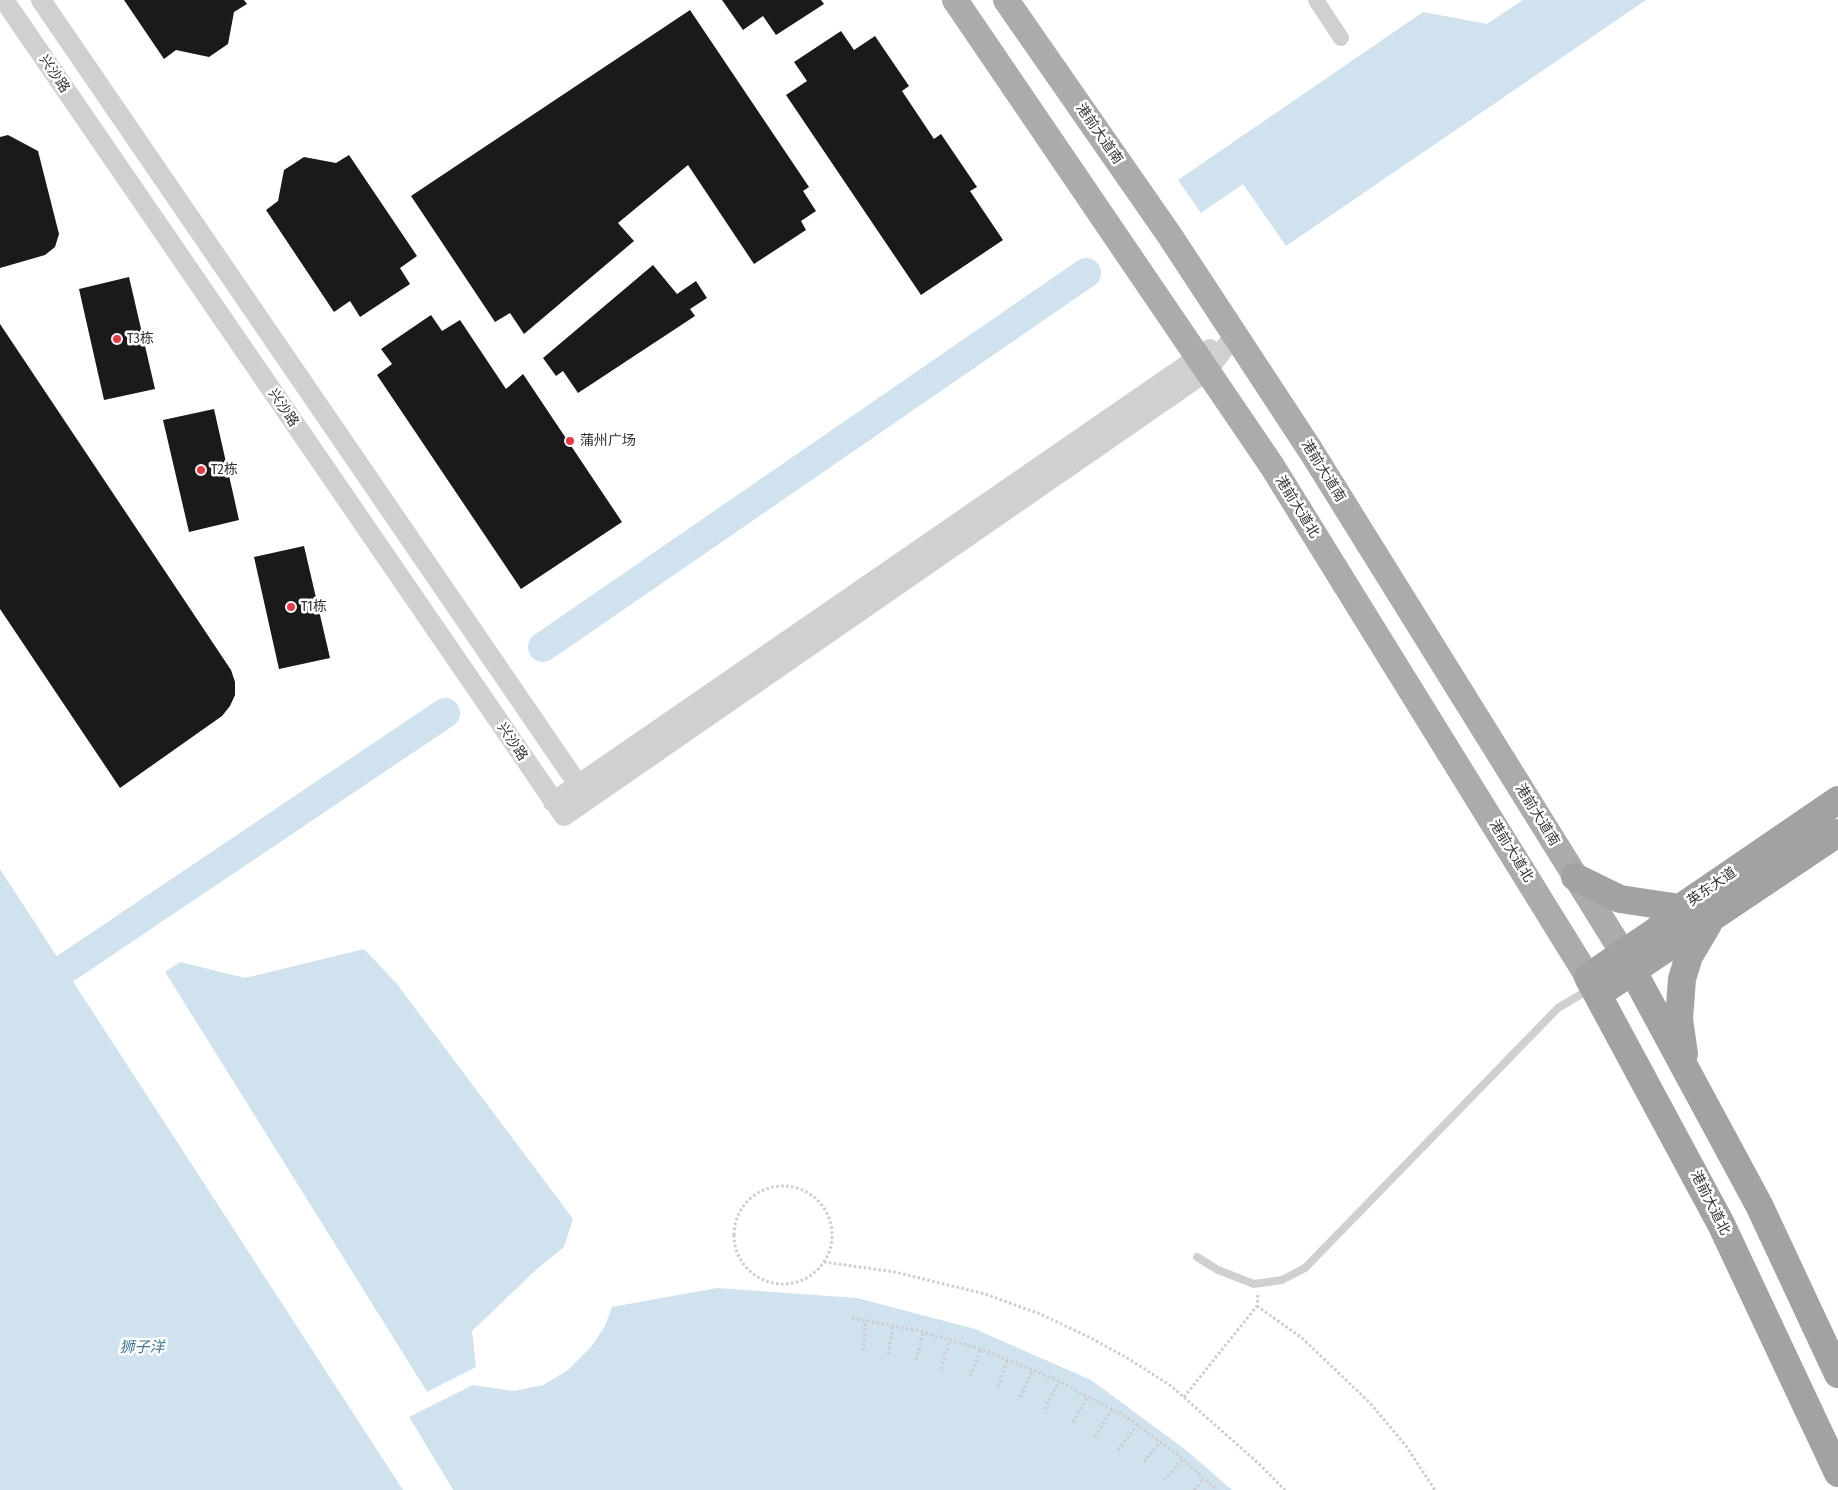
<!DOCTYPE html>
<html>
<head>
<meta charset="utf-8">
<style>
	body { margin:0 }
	canvas { display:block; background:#fff }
</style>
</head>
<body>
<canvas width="1838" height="1490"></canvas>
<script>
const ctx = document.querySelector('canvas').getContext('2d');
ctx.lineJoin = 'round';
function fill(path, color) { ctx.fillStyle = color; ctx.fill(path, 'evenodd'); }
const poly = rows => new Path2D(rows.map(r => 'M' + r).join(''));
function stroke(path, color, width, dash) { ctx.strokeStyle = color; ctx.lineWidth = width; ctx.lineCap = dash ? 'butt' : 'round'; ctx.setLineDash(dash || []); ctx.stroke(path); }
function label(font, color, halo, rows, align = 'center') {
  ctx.font = font + ' "Fira Sans Condensed","Noto Sans SC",sans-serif'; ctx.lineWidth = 5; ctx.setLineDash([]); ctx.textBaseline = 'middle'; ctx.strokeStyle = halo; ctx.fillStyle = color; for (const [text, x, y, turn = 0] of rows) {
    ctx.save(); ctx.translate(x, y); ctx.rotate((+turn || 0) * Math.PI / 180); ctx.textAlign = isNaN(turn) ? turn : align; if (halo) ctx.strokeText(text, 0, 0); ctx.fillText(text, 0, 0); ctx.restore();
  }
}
fill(poly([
	[1523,0,1646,0,1286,246,1243,184,1201,213,1178,180,1423,12,1487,24],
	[0,869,403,1490,0,1490],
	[364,949,397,984,573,1219,564,1247,537,1269,472,1331,476,1367,427,1392,165,972,180,962,245,978],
	[717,1288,857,1298,975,1329,1091,1380,1186,1450,1232,1490,453,1490,409,1417,473,1385,514,1391,543,1385,568,1370,591,1347,605,1326,612,1307]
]), '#cfe2ee');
fill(poly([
	[164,970,165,972,427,1392,425,1393,163,973],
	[270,1281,405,1489,406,1490,404,1490],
	[408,1415,409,1417,453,1490,450,1490,407,1419]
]), '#fff');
stroke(poly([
	[543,647,1086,273],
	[0,1005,26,995,445,713]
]), '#cfe2ee', 30);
fill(poly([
	[124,0,244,0,247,4,234,12,228,44,209,57,176,50,164,59],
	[722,0,821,0,824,4,776,35,763,16,743,30],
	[690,10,809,187,803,191,816,211,801,221,806,230,754,264,688,165,618,223,634,241,524,334,510,313,495,322,411,196],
	[841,31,854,50,875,36,909,86,902,91,934,139,941,134,977,187,970,191,1003,240,921,295,786,95,807,81,794,62],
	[8,135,38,151,59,234,55,247,45,255,0,268,0,137],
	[349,155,417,256,400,268,410,284,360,317,350,301,334,312,266,210,278,201,284,170,304,157,336,163],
	[653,265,677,294,696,281,707,298,690,309,695,316,578,393,563,371,556,376,543,358],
	[129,277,155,389,104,400,79,289],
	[431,315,442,331,460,320,506,389,523,374,622,522,521,589,377,375,392,364,381,349],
	[0,324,231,670,235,682,235,695,230,706,222,716,120,788,0,609],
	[214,409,239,520,189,532,163,420],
	[304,546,330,658,279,669,254,557]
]), '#1a1a1a');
stroke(poly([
	'734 1235a49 49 0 1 1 98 0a49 49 0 1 1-98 0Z',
	[824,1262,895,1272,985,1294,1040,1314,1087,1336,1129,1359,1171,1386,1257,1462,1285,1490],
	[1257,1306,1302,1338,1370,1403,1406,1446,1435,1490],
	[852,1318,915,1330,981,1349,1059,1381,1128,1418,1177,1454,1217,1490],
	[863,1351,866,1321],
	[888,1354,893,1326],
	[916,1360,923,1333],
	[941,1369,950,1340],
	[970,1376,981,1349],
	[998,1387,1007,1360],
	[1020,1397,1033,1370],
	[1184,1397,1257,1306,1258,1294],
	[1045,1409,1059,1381],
	[1073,1422,1088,1396],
	[1095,1437,1112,1410],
	[1118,1450,1137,1425],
	[1144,1462,1160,1442],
	[1164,1480,1182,1459],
	[1194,1490,1204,1479]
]), '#cdcdcd', 3, [2.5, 2.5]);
stroke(poly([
	[1197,1257,1218,1270,1254,1284,1282,1280,1305,1268,1558,1008,1590,989]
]), '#d0d0d0', 8);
stroke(poly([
	[1316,0,1341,38]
]), '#d0d0d0', 16);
stroke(poly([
	[4,0,564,816,1207,371,1234,336],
	[41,0,588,799],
	[553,802,1210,349]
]), '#d0d0d0', 20);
stroke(poly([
	[955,0,1272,466,1588,977],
	[1006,0,1170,236,1311,451,1623,953]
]), '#ababab', 26);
stroke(poly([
	[1838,800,1680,908,1656,931,1588,977,1721,1224,1838,1473],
	[1575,877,1620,899,1680,908],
	[1623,953,1759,1205,1838,1374],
	[1598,994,1838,833],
	[1684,1054,1679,1019,1682,979,1689,956,1708,924]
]), '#a2a2a2', 28);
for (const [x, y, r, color] of [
	[117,339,5,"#e63946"],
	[570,441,5,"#e63946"],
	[201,470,5,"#e63946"],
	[291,607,5,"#e63946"]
]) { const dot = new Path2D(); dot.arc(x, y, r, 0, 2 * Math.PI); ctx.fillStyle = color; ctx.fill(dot); stroke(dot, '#fff', 2); }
label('14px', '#333', '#fff', [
	["兴沙路",54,74,56],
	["港前大道南",1099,134,55],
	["兴沙路",283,408,56],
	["港前大道南",1323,471,58],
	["港前大道北",1297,507,58],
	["兴沙路",512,742,56],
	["港前大道南",1537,815,58],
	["港前大道北",1511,851,58],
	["英东大道",1712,887,-35],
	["港前大道北",1710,1203,63]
]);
label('14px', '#333', '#fff', [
	["T3栋",127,339],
	["蒲州广场",580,441],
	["T2栋",211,470],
	["T1栋",301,607]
], 'left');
label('italic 15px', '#3f7597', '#fff', [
	["狮子洋",142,1348]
]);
</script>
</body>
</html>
